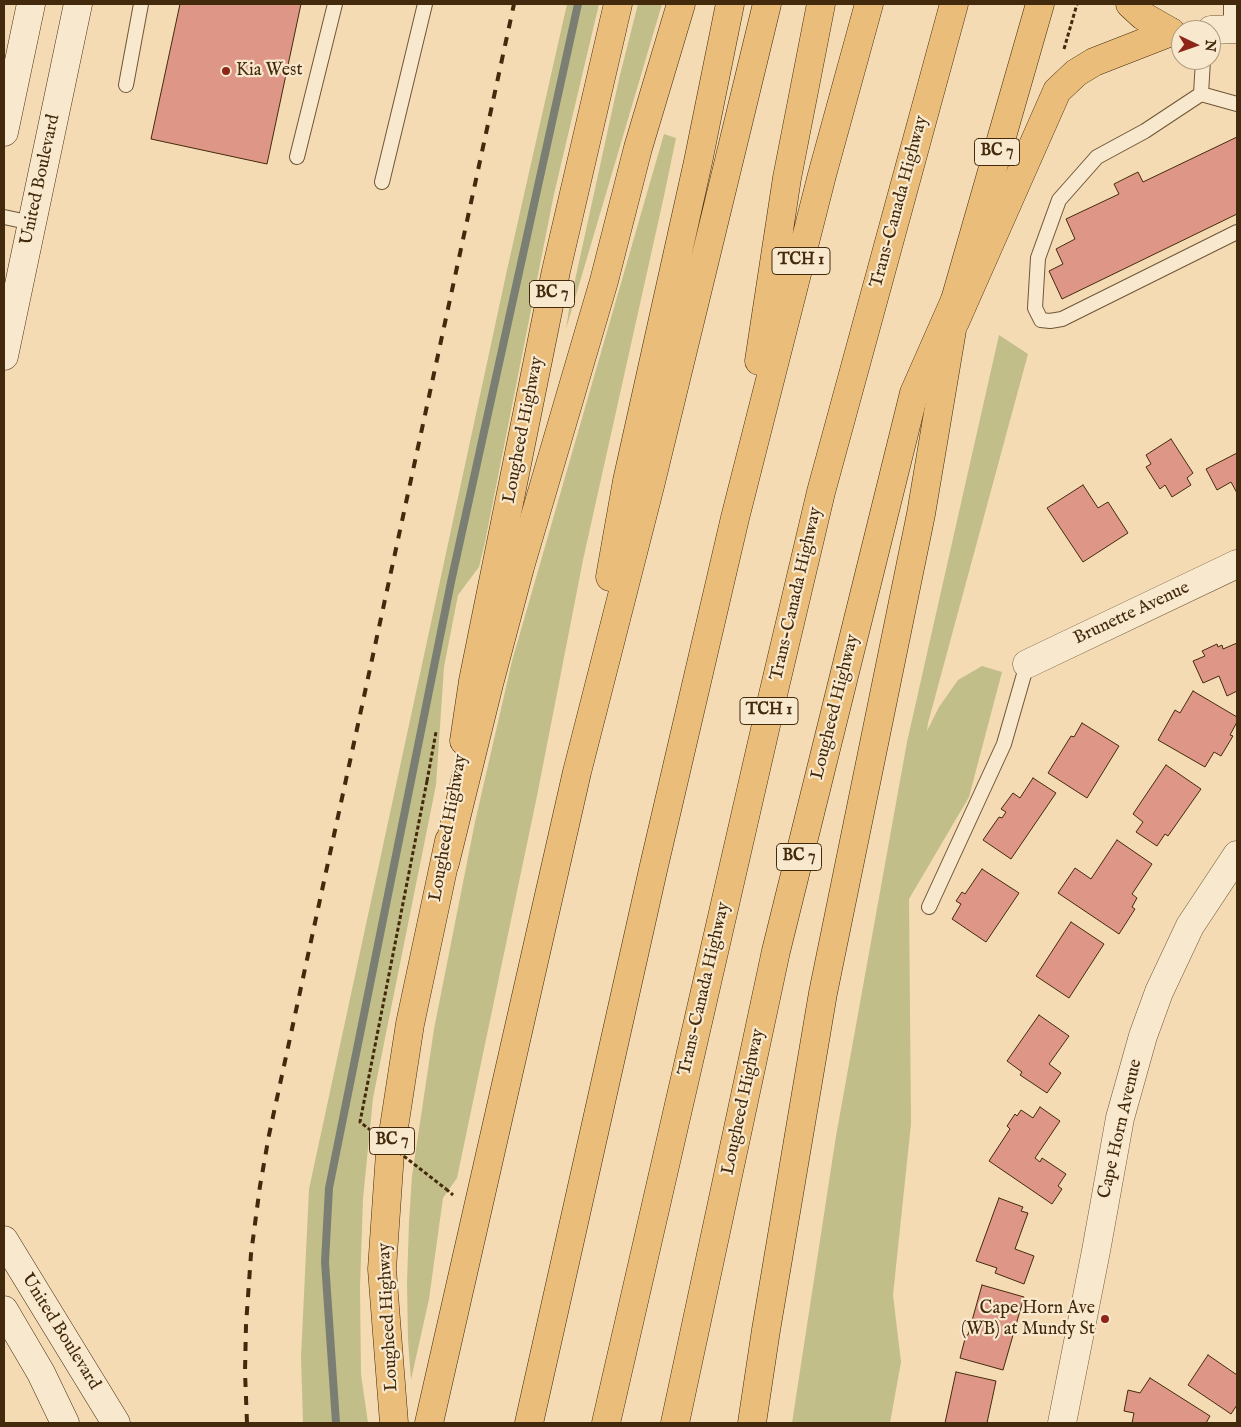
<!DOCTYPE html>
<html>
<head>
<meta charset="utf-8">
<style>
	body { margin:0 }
	#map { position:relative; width:1241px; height:1427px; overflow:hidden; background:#f4dbb4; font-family:"IM FELL English",serif }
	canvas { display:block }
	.frame { position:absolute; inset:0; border:5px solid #432a0c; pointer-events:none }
	.north { position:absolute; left:1171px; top:20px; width:50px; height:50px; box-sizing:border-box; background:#f8e8ce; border:1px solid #b09c80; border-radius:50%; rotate:93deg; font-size:14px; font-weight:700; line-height:20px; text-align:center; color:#432a0c }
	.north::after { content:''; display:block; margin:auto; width:18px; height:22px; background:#8f2418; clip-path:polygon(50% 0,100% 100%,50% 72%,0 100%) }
</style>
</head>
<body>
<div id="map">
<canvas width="1241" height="1427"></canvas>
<div class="frame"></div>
<div class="north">N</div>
</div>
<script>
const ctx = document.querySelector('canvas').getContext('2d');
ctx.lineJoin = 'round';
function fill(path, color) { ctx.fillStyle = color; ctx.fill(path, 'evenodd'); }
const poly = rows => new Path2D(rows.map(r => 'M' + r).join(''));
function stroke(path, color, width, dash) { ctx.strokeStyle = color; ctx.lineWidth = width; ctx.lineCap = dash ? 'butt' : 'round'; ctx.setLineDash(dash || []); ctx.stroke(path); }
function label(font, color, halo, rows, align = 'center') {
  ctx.font = font + ' "IM FELL English",serif'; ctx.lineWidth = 4.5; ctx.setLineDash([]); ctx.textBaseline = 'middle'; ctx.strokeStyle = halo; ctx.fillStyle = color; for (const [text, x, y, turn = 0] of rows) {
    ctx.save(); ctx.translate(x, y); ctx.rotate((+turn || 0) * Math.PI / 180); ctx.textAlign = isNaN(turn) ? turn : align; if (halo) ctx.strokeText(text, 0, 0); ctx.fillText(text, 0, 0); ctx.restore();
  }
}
fill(poly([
	[567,4,599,4,554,194,485,542,479,567,458,595,444,667,436,785,373,1098,363,1199,360,1287,361,1374,368,1423,303,1423,301,1357,309,1189,507,270],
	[638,4,662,4,566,329,570,303,619,79],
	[664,134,676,138,664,196,583,560,537,796,457,1178,443,1198,429,1299,411,1380,408,1340,407,1283,409,1222,412,1176,434,1029,475,822,512,661],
	[999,335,1028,354,928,723,927,731,939,707,958,680,982,666,1002,672,969,797,909,899,911,1124,893,1295,901,1362,890,1423,792,1423,836,1136,907,742]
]), '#c2be89');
stroke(poly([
	[336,1423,325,1262,329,1188,451,582,578,4]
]), '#7b7f73', 8);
const building = poly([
	[180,4,301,4,267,164,151,139,180,4],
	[1237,137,1237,214,1062,299,1049,271,1063,264,1056,249,1075,239,1066,219,1119,194,1114,184,1138,172,1143,182,1237,137],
	[1171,439,1193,473,1187,478,1191,485,1172,497,1165,485,1160,489,1146,467,1151,464,1146,455,1171,439],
	[1237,453,1237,493,1231,482,1217,490,1206,469,1237,453],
	[1083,485,1098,508,1108,502,1128,533,1083,562,1047,508,1083,485],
	[1237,643,1237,691,1227,696,1219,676,1203,683,1193,661,1205,656,1202,651,1217,644,1218,647,1222,645,1223,649,1237,643],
	[1193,691,1237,717,1237,722,1230,735,1233,736,1221,756,1214,752,1205,767,1158,740,1175,710,1180,713,1193,691],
	[1082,723,1119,746,1087,798,1048,773,1071,736,1074,737,1082,723],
	[1166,765,1201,789,1168,836,1165,834,1157,846,1136,832,1143,822,1133,814,1166,765],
	[1033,778,1056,793,1011,859,983,840,999,817,1002,818,1006,812,1001,809,1013,793,1020,798,1033,778],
	[1117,840,1152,864,1132,894,1137,898,1132,907,1135,909,1119,934,1058,893,1075,868,1091,879,1117,840],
	[982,869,1019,893,986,942,952,919,961,904,956,901,962,892,965,894,982,869],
	[1071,922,1104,944,1069,998,1036,976,1071,922],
	[1039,1015,1069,1036,1049,1064,1061,1073,1047,1093,1020,1075,1022,1072,1007,1061,1039,1015],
	[1040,1107,1060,1121,1035,1158,1040,1162,1042,1158,1066,1174,1058,1186,1062,1189,1052,1204,989,1161,1010,1129,1007,1126,1015,1114,1017,1116,1021,1110,1033,1118,1040,1107],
	[999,1198,1023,1207,1021,1211,1028,1213,1015,1249,1034,1256,1024,1284,995,1273,997,1268,976,1261,999,1198],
	[982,1285,1024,1297,1003,1370,960,1358,966,1335,968,1335,982,1285],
	[1208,1355,1237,1375,1237,1405,1231,1414,1188,1385,1208,1355],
	[956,1372,996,1381,987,1423,945,1423,956,1372],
	[1150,1378,1210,1416,1206,1423,1132,1423,1134,1413,1124,1411,1128,1390,1140,1393,1150,1378]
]);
fill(building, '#de9687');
stroke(building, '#432a0c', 1);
const service = poly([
	[1231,30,1231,4],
	[1203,60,1201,94,1145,131,1097,157,1059,200,1038,258,1035,308,1041,320,1050,321,1062,319,1237,232],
	[126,85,141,4],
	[1201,94,1237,104],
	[297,157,335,4],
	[382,182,425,4],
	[4,217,32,223],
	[929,907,1004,744,1027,664]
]);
const minor = poly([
	[1027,664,1237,564]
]);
const tertiary = poly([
	[1211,30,1237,29],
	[1062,1423,1096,1251,1120,1118,1143,1036,1159,992,1190,926,1237,855]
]);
const secondary = poly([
	[4,132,31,4],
	[4,356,78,4],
	[4,1240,116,1423],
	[4,1310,41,1373,65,1423]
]);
const primary = poly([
	[1130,4,1143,16,1171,32],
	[464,741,473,681,556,271,618,4],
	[394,1423,382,1269,390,1153,410,1024,449,841],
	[675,1423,776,951,914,393,955,300,1040,4]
]);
const motorway = poly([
	[955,322,1057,91,1076,73,1094,62,1171,32],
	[759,361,787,178,821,4],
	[610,577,627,481,698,162,730,4],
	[445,863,489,684,520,567,604,281,638,148,681,4],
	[429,1423,577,772,650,486,767,4],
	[529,1423,653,870,735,518,822,175,869,4],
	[606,1423,772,699,821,492,954,4],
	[752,1423,766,1330,823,993,921,514,952,330,955,300]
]);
stroke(service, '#6f5636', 16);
stroke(minor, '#6f5636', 29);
stroke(tertiary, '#6f5636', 29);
stroke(secondary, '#432a0c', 29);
stroke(primary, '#432a0c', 29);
stroke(motorway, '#432a0c', 29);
stroke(poly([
	[1064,49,1077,4],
	[427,781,436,732],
	[446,1189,453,1195]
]), '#432a0c', 3, [4, 2.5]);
stroke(service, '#f8e8ce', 14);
stroke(minor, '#f8e8ce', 28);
stroke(tertiary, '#f8e8ce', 28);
stroke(secondary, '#f8e8ce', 28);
stroke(primary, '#eabe7a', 28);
stroke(motorway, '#eabe7a', 28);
stroke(poly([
	[247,1423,245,1372,246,1325,251,1254,260,1186,269,1135,514,4]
]), '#432a0c', 4, [9, 9]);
stroke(poly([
	[427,781,360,1122,446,1189]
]), '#432a0c', 3, [4, 2.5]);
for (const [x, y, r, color] of [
	[226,71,5,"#8f2418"],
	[1105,1319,5,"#8f2418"]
]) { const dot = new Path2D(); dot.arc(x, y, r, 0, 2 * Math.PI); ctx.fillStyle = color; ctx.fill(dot); stroke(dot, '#f8e8ce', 2); }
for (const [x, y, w] of [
	[997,152,45],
	[801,261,58],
	[552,294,45],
	[769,711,58],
	[799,857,45],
	[392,1141,45]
]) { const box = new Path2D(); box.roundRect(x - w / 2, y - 13.5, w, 27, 4); ctx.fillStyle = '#f8e8ce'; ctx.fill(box); stroke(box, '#432a0c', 1); }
label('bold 16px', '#432a0c', null, [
	["BC 7",997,152],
	["TCH 1",801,261],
	["BC 7",552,294],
	["TCH 1",769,711],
	["BC 7",799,857],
	["BC 7",392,1141]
]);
label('18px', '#432a0c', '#f8e8ce', [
	["Kia West",236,71],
	["Cape Horn Ave",1095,1309,"right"],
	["(WB) at Mundy St",1095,1330,"right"]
], 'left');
label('18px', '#432a0c', '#f8e8ce', [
	["United Boulevard",41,180,-78],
	["Trans-Canada Highway",900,202,-75],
	["Lougheed Highway",524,430,-79],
	["Trans-Canada Highway",797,594,-77],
	["Brunette Avenue",1132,614,-25],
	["Lougheed Highway",836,707,-76],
	["Lougheed Highway",449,828,-80],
	["Trans-Canada Highway",705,989,-77],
	["Lougheed Highway",744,1102,-78],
	["Cape Horn Avenue",1121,1129,-77],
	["Lougheed Highway",389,1317,-93],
	["United Boulevard",60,1332,58]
]);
</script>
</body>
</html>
